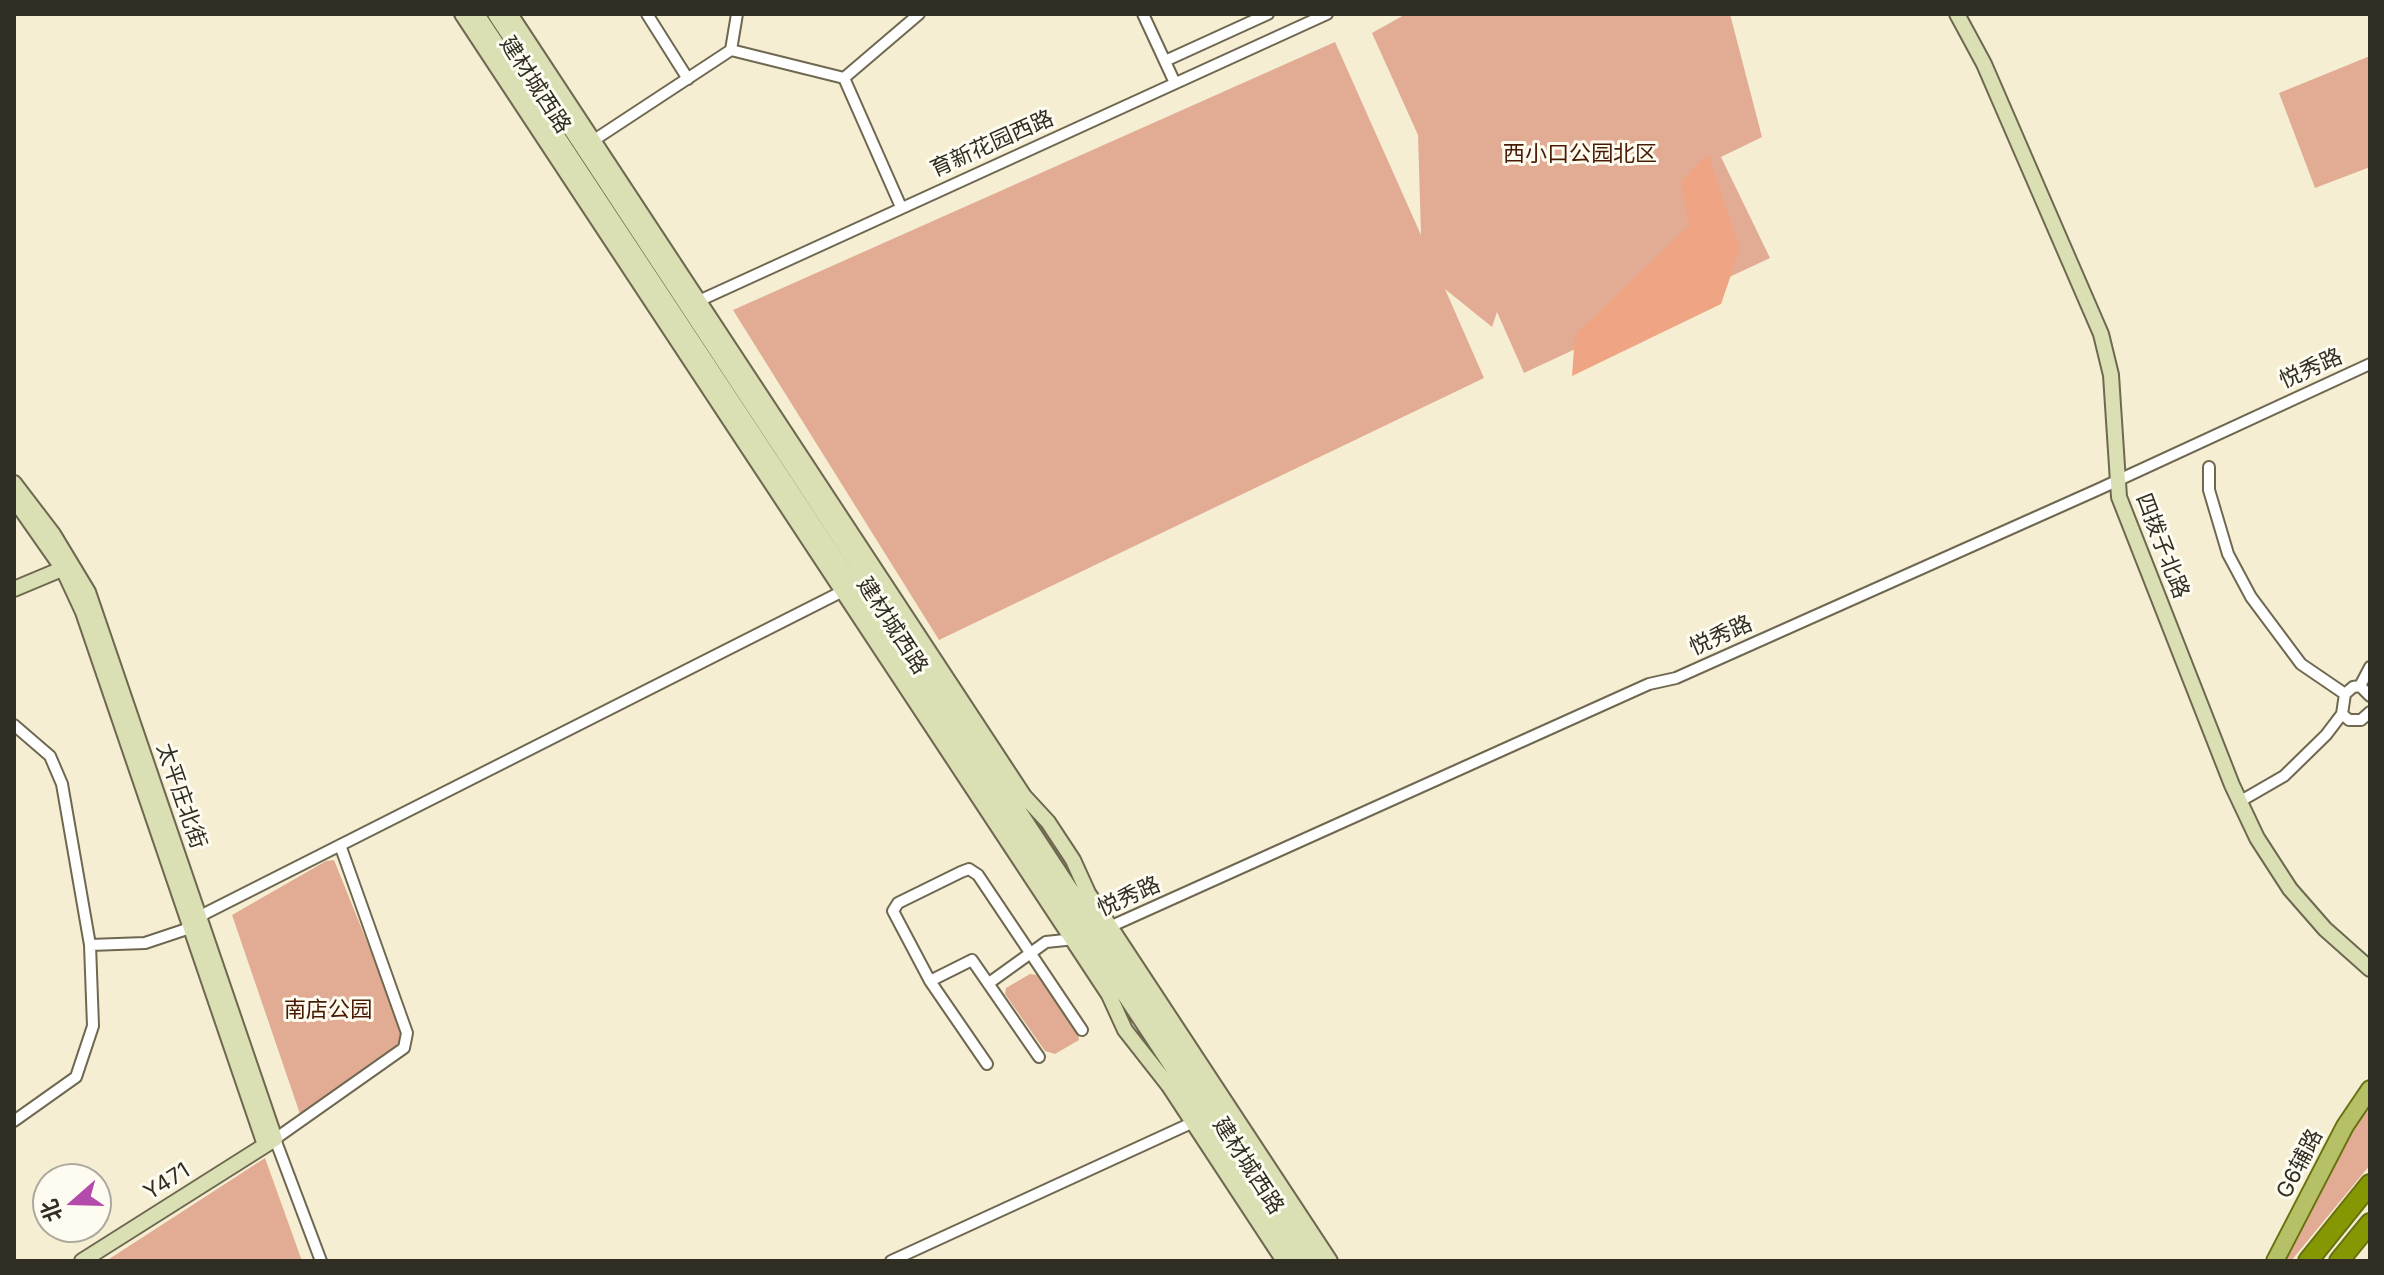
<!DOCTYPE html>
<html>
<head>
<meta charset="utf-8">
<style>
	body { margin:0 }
	#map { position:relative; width:2384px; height:1275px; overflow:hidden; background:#f5eed3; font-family:Inter,"Noto Sans SC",sans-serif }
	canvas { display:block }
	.frame { position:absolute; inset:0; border:16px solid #302d23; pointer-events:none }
	.north { position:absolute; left:32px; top:1163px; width:80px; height:80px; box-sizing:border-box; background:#fefbf0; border:2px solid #aca99e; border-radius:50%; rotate:250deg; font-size:22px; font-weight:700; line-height:32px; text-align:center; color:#302d23 }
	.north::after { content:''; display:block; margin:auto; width:28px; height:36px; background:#b44aac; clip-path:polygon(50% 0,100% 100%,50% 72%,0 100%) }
</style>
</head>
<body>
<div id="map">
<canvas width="2384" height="1275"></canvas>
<div class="frame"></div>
<div class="north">北</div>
</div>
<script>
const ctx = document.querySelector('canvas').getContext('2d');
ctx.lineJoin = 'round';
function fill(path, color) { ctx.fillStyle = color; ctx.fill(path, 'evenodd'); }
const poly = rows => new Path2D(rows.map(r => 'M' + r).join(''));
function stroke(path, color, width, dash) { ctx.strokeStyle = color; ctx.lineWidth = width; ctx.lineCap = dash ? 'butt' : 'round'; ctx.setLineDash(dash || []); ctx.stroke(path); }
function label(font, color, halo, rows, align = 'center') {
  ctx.font = font + ' Inter,"Noto Sans SC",sans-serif'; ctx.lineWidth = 6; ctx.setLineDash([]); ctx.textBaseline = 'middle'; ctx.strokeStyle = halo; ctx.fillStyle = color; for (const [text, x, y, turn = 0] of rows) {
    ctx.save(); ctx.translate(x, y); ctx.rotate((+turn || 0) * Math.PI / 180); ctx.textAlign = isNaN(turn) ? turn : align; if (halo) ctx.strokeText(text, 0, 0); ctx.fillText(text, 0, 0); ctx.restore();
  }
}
fill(poly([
	[1406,14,1730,14,1762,137,1721,157,1770,258,1524,373,1497,312,1492,327,1445,289,1484,378,939,640,733,310,1335,42,1421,235,1418,135,1372,33],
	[2370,56,2370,167,2315,188,2279,93],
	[334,860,403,1031,401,1045,300,1114,232,915,326,861],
	[1030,974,1038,975,1078,1034,1079,1040,1055,1054,1045,1051,1005,994,1006,988],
	[2370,1098,2370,1165,2291,1261,2283,1261,2339,1146],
	[265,1158,302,1261,106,1261]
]), '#e2ac94');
fill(poly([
	[1708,154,1740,249,1721,304,1572,376,1575,335,1689,225,1681,181]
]), '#efa483');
const street = poly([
	[647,14,688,79],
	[1143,14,1175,83],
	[731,50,737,14],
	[1165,61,1268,14],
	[844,78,901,207],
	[588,144,731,50,844,78,919,14],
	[692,304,1327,14],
	[2209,467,2209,490,2228,554,2251,597,2301,664,2345,694],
	[2360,686,2370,667],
	[2342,714,2349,720,2361,720,2370,712],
	[14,725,50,756,62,784,90,945],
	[2239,802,2284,776,2326,735,2342,714,2345,694,2353,687,2360,686,2370,696],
	[1105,929,1649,684,1676,678,2097,490,2370,364],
	[930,981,972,960,1039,1057],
	[989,983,1046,942,1075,939],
	[987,1064,930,981,893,911,898,903,961,872,969,869,978,875,1082,1030],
	[14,1121,76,1077,93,1026,90,945,145,943,184,930,206,913,847,589],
	[321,1261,275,1139,404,1048,407,1033,340,845],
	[891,1261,1198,1120]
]);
const secondary = poly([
	[462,14,1109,995,1125,1030,1169,1086,1284,1261],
	[477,14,1300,1261],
	[495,14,1315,1261],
	[510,14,1024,796,1048,822,1073,860,1088,893,1330,1261],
	[1957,14,1984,64,2101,334,2111,375,2119,497,2232,785,2257,838,2290,889,2325,929,2370,969],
	[14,483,53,534,88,592,275,1139,82,1261],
	[14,499,63,569,83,612,265,1145],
	[14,589,69,566]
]);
const primary = poly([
	[2275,1261,2345,1126,2370,1089]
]);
const highway = poly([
	[2308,1261,2370,1184],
	[2339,1261,2370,1223]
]);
stroke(street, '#6f6851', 14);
stroke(secondary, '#6f6851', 18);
stroke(primary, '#67720e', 20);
stroke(highway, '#67720e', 22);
stroke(street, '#fff', 10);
stroke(secondary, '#dae0b3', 14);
stroke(primary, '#b6c167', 16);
stroke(highway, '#859702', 18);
label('22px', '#302d23', '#fefbf0', [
	["建材城西路",535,85,57],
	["育新花园西路",992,144,-24],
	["悦秀路",2311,369,-24],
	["四拨子北路",2162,546,69],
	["建材城西路",892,626,57],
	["悦秀路",1721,636,-24],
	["太平庄北街",181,796,71],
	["悦秀路",1129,897,-24],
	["G6辅路",2300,1164,-63],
	["建材城西路",1248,1166,57],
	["Y471",167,1182,-32]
]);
label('22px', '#481a03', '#fefbf0', [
	["西小口公园北区",1580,154],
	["南店公园",328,1010]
]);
</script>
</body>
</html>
